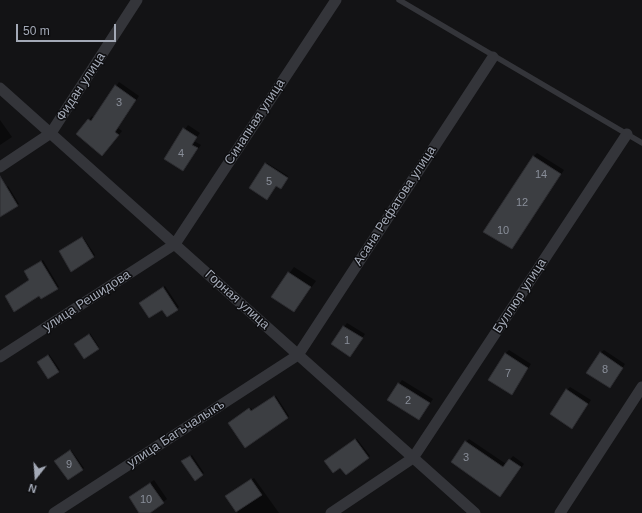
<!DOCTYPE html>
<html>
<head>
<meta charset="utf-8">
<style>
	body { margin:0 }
	#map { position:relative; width:642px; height:513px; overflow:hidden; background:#131315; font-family:Helvetica,sans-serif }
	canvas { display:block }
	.north { position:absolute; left:16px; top:457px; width:40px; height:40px; -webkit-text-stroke:3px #0e0e10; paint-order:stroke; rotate:197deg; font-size:11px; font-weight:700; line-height:16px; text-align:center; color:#a3a9b6 }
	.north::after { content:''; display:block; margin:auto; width:14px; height:18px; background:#a3a9b6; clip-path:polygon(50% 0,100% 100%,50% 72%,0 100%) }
	.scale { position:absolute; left:16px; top:24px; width:100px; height:18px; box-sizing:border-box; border:2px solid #a3a9b6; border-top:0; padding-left:5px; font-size:12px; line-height:14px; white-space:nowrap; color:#a3a9b6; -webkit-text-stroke:3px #0e0e10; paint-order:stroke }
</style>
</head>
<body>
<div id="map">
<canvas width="642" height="513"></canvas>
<div class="north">N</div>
<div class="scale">50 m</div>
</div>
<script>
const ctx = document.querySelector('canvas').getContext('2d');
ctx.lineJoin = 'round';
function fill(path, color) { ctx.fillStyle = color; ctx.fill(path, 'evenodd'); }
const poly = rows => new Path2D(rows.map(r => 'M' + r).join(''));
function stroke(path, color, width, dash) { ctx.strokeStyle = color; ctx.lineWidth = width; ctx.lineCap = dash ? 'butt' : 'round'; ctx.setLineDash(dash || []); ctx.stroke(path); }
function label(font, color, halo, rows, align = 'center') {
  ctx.font = font + ' Helvetica,sans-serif'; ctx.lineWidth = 3; ctx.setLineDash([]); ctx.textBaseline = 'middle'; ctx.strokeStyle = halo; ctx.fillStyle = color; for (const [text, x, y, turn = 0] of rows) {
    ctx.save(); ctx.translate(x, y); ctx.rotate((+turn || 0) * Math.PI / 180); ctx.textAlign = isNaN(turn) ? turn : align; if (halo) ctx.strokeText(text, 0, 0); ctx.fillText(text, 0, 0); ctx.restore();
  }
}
fill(poly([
	[119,82,139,96,118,128,122,131,105,151,89,120,92,116,94,118],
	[0,120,12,137,0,145],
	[188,125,200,133,194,141,201,145,183,170,165,159],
	[537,153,564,170,511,248,533,157],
	[267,163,288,176,282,186,276,185,265,164],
	[8,186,19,204,0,215,0,191],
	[83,237,95,255,94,257,61,250],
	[43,260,59,287,41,298,26,270],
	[294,267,316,281,294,311,272,297],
	[165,286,179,307,167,316,163,308,142,301],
	[347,323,365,334,350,356,332,344],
	[90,333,99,347,98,349,76,342],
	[509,350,531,364,512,394,505,354],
	[604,350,625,364,613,383,600,353],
	[49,354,60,370,58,371,40,361],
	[402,380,433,399,419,419,388,400],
	[570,387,591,400,575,424,567,390],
	[276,396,289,416,288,418,231,421,251,408,253,411],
	[357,439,370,456,368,458,341,466,327,460],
	[469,439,506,464,513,456,524,464,500,495,466,442],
	[71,450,84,468,82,470,57,459],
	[192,455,204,473,195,480,184,460],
	[254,478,279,513,238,513,227,496],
	[154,480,167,499,148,513,141,513,130,497]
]), '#0007');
const building = poly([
	[115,85,136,100,115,132,119,135,102,156,76,134,88,119,91,121,115,85],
	[183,128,197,137,192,145,198,148,183,171,164,159,183,128],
	[533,156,561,174,512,249,483,232,533,156],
	[265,163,288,178,281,189,276,186,267,200,249,188,265,163],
	[0,176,18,206,0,217,0,176],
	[82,237,94,257,71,272,59,251,82,237],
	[41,261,58,289,41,299,39,296,14,312,5,296,29,280,24,271,41,261],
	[288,272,311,287,294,312,271,297,288,272],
	[163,287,178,310,167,317,162,310,149,318,139,303,163,287],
	[343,326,363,338,350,357,331,344,343,326],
	[89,334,99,349,84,359,74,344,89,334],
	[600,352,623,368,610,388,586,373,600,352],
	[505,353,528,368,512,395,488,380,505,353],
	[48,355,59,372,48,379,37,362,48,355],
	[398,383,430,403,419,420,387,400,398,383],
	[566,389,588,404,572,429,550,414,566,389],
	[274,396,288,418,245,448,228,423,249,408,251,411,274,396],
	[355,439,369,458,346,475,340,468,333,473,324,461,355,439],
	[465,441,503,467,509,459,521,467,500,497,451,462,465,441],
	[70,450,83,470,68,480,54,461,70,450],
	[190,456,203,475,195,481,181,461,190,456],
	[251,479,262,495,236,512,225,496,251,479],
	[150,483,164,503,150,513,139,513,129,497,150,483]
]);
fill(building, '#3c3e42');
stroke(building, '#2d2d31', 1);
stroke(poly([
	[399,0,642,143]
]), '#34353a', 5.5);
stroke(poly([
	[0,88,475,513],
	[0,167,51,133,137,0],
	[0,357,175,244,336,0],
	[54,513,298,355,493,57],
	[331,513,413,458,627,134],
	[560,513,642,387]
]), '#34353a', 11);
label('11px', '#898e99', null, [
	["3",119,103],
	["4",181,154],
	["14",541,175],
	["5",269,182],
	["12",522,203],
	["10",503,231],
	["1",347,341],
	["8",605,370],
	["7",508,374],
	["2",408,401],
	["3",466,458],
	["9",69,465],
	["10",146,500]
]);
label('13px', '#a3a9b6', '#0e0e10', [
	["Фидан улица",81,87,-57],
	["Синапная улица",255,122,-57],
	["Асана Рефатова улица",395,206,-57],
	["Буллюр улица",520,296,-57],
	["Горная улица",237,300,42],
	["улица Решидова",87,301,-33],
	["улица Багъчалыкъ",176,434,-33]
]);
</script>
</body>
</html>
